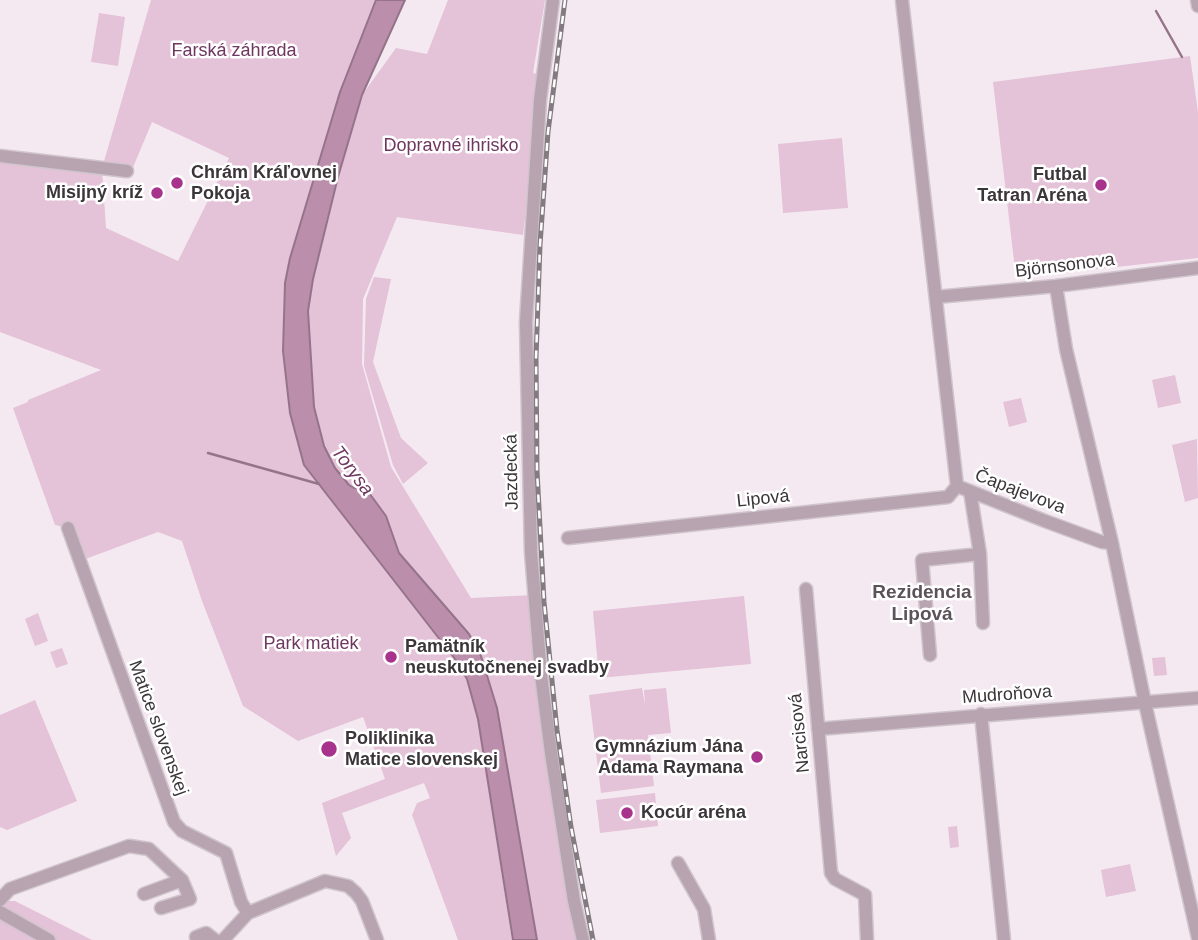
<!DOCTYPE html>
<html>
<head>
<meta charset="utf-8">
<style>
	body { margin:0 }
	canvas { display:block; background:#f5e9f1 }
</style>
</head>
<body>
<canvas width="1198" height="940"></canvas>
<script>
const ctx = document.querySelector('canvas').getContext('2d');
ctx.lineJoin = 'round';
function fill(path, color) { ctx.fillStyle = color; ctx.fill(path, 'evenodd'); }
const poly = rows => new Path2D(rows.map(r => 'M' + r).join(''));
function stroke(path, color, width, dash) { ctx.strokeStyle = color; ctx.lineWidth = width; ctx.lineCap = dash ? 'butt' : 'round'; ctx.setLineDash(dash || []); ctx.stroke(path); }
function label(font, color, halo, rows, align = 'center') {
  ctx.font = font + ' Arial,sans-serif'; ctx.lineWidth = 5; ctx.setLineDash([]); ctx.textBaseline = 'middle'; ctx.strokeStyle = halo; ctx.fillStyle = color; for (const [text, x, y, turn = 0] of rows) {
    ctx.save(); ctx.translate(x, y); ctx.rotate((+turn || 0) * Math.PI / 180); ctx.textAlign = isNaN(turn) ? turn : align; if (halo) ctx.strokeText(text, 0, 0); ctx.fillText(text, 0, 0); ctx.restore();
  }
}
fill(poly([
	[151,0,376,0,340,92,290,258,285,283,283,351,290,413,304,465,455,659,467,679,478,719,512,940,458,940,412,815,417,803,430,798,424,783,342,813,351,838,336,856,322,803,385,779,363,717,298,741,243,706,202,601,182,541,158,532,80,561,68,528,55,525,13,408,28,402,28,400,101,370,0,332,0,157,102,168],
	[152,122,229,158,178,261,106,228,102,169,131,172],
	[448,0,545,0,533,73,542,75,523,235,397,217,363,299,362,364,391,467,471,598,533,595,577,940,537,940,497,708,476,643,399,553,386,516,365,487,354,488,348,485,335,468,324,446,314,407,308,311,313,279,338,177,362,95,396,48,427,54],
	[99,13,125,17,118,66,91,62],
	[1190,56,1198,112,1198,258,1016,278,993,82],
	[842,138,848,208,783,213,778,144],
	[374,277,391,279,373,362,401,438,428,463,403,484,393,465,364,366,366,299],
	[1175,375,1181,403,1158,408,1152,380],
	[1021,398,1027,422,1009,427,1003,402],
	[1197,439,1198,498,1185,502,1172,445],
	[744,596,751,664,599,678,593,611],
	[38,613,48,641,35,646,25,619],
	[62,648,68,664,56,668,50,652],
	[1165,657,1167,675,1154,676,1152,658],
	[642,688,645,705,644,690,666,688,671,733,648,735,654,786,601,793,589,695],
	[35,700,77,801,7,830,0,827,0,715],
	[655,793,658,826,600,833,596,800],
	[957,826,959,847,950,848,948,827],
	[1130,864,1136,891,1106,897,1101,870],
	[0,901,15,901,92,940,0,940]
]), '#e4c2d8');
const water = poly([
	[376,0,405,0,362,95,338,177,313,279,308,311,314,407,324,446,335,468,349,485,354,488,364,486,386,516,399,553,469,634,481,656,497,708,537,940,513,940,478,719,467,679,455,659,304,465,290,413,283,351,285,283,290,258,340,92,376,0]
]);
fill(water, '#bb8eac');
stroke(water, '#95748a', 2);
stroke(poly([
	[1156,11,1182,57],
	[208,453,319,484]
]), '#95748a', 2.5);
const minor = poly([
	[553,0,540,100,526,322,531,552,541,675,551,753,574,901,583,940],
	[902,0,957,486,1045,521,1102,542,1112,543,1145,703,1198,938],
	[1197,0,1198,6],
	[0,156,127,171],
	[1056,286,1066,349,1112,543],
	[936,297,1056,286,1198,268],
	[970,491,980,554,983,623],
	[68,528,174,822,182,831,226,853,241,902,248,913],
	[568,538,948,497,957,486],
	[806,589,831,873,835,879,865,895,867,940],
	[930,655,922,560,980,554],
	[981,714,1004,940],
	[818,729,1198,698],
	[678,863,704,909,709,940],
	[0,900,10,889,129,846,149,849,182,880,144,894],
	[161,908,190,899,182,880],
	[0,912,49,940],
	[196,937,206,933,215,940],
	[223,940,248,913,325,881,348,886,356,893,362,901,377,940]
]);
stroke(minor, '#d0c5cc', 15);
stroke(minor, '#b8a3b1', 12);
const rail = poly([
	[565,0,548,132,540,245,536,358,537,471,544,602,557,730,571,827,593,940]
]);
stroke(rail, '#837b80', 5);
stroke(rail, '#fff', 2.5, [8]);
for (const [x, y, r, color] of [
	[177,183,7,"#a8338c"],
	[1101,185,7,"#a8338c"],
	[157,193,7,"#a8338c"],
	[391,657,7,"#a8338c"],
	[329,749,9,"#a8338c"],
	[757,757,7,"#a8338c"],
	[627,813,7,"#a8338c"]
]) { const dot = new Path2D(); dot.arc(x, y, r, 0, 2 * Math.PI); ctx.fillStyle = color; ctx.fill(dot); stroke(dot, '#fff', 2.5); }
label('18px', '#6f365f', '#fff', [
	["Farská záhrada",234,51],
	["Dopravné ihrisko",451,146],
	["Park matiek",311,644]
]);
label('bold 18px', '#3b3639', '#fff', [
	["Chrám Kráľovnej",191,173],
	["Pokoja",191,194],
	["Futbal",1087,175,"right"],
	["Tatran Aréna",1087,196,"right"],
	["Misijný kríž",143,193,"right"],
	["Pamätník",405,647],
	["neuskutočnenej svadby",405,668],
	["Poliklinika",345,739],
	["Matice slovenskej",345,760],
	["Gymnázium Jána",743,747,"right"],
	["Adama Raymana",743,768,"right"],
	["Kocúr aréna",641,813]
], 'left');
label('18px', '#3b3639', '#fff', [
	["Björnsonova",1065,266,-7],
	["Jazdecká",512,472,-91],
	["Čapajevova",1020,492,21],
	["Lipová",763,499,-6],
	["Mudroňova",1007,695,-4],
	["Matice slovenskej",158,728,70],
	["Narcisová",800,733,-96]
]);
label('italic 19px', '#6f365f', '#fff', [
	["Torysa",352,471,53]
]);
label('bold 19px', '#5c5259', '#fff', [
	["Rezidencia",922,593],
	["Lipová",922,615]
]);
</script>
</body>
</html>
